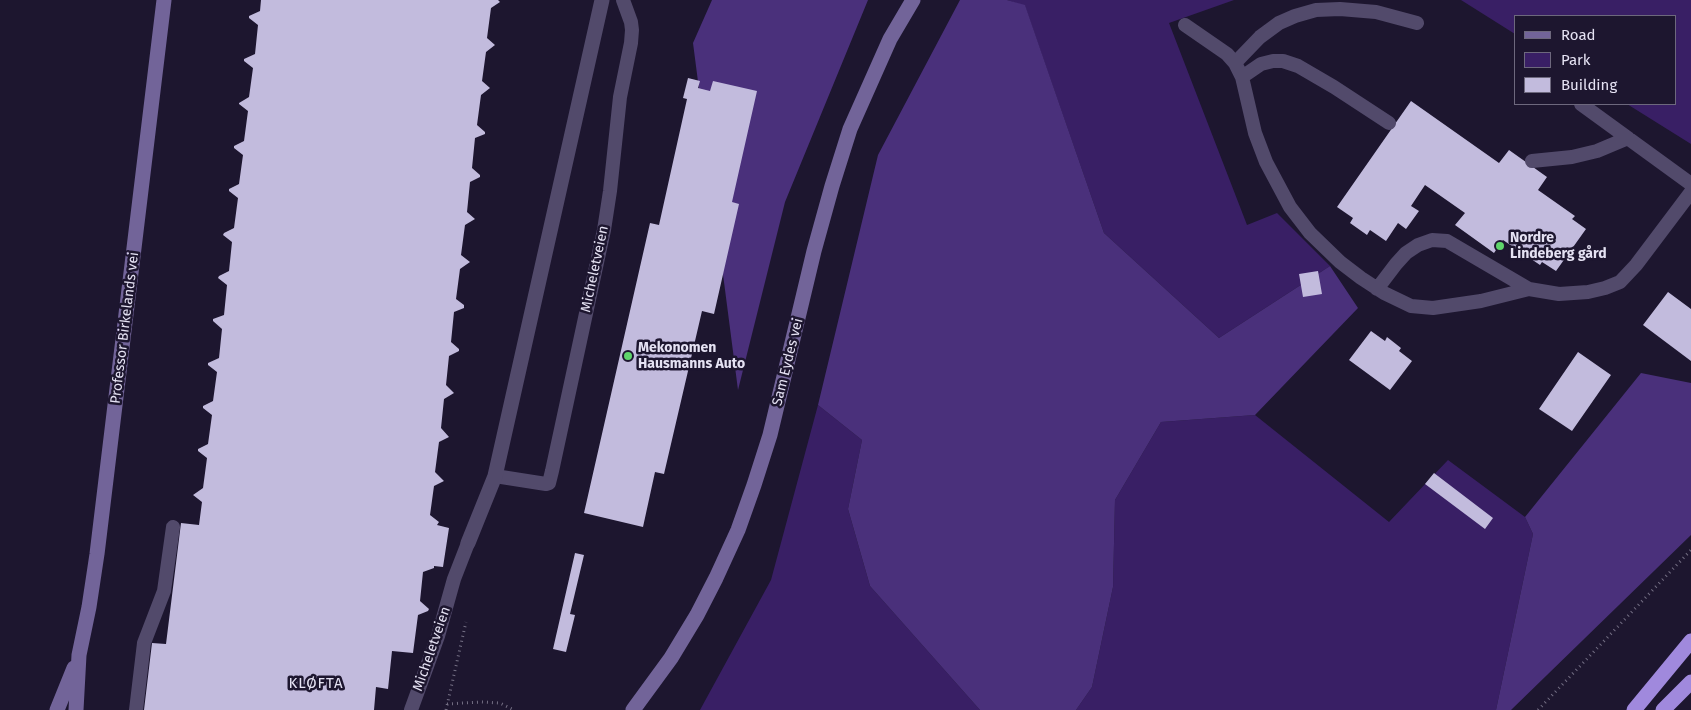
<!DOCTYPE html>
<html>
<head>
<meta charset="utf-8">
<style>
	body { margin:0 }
	#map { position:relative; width:1691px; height:710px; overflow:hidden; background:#1d162f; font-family:"Fira Sans",sans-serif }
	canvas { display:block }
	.legend { position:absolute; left:1514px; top:15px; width:162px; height:90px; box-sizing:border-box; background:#1d162f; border:1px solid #6d687d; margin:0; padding:6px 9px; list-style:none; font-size:15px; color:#e5e2f3 }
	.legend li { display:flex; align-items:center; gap:10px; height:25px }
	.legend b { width:25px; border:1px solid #6d687d }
</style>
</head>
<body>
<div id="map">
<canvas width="1691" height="710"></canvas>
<ul class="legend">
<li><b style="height:6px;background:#726499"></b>Road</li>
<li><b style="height:14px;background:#391f65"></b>Park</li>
<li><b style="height:14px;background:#c2bbdd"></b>Building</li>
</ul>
</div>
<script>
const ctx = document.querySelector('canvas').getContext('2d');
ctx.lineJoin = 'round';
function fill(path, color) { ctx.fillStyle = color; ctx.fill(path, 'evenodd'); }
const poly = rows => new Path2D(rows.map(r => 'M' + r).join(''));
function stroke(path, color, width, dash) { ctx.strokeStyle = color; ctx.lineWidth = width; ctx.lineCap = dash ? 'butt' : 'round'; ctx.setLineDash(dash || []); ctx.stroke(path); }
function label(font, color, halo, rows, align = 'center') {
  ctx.font = font + ' "Fira Sans",sans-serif'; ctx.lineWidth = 5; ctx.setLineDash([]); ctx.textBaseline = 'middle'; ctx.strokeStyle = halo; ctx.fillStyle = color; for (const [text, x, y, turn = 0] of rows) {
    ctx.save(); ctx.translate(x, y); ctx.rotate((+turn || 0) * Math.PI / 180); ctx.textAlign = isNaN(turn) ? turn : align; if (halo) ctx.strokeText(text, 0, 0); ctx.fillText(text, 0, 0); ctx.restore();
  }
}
fill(poly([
	[1007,0,1234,0,1169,23,1247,225,1277,213,1330,266,1219,338,1104,233,1025,6],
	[1461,0,1691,0,1691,144,1627,104,1675,104,1675,16,1515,16,1515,34],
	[818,405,862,440,848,509,870,586,980,710,700,710,771,580],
	[1255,415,1389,522,1448,460,1525,517,1533,534,1496,710,1076,710,1092,687,1113,587,1115,500,1161,422]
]), '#391f65');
fill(poly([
	[712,0,868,0,785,202,738,390,693,43],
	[960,0,1007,0,1025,5,1104,233,1219,338,1330,266,1358,308,1255,415,1161,422,1115,500,1113,587,1092,687,1076,710,980,710,870,586,848,509,862,440,818,405,878,155],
	[1641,373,1691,383,1691,535,1511,710,1496,710,1533,534,1525,517]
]), '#4a307b');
fill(poly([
	[261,0,498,0,500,2,491,8,487,38,495,45,486,52,482,81,490,88,481,95,477,125,485,132,485,134,475,138,472,168,480,175,480,177,470,182,467,212,475,219,465,225,461,255,470,262,460,269,456,299,464,305,464,308,454,312,451,342,459,349,459,351,449,356,446,385,454,393,444,399,441,428,449,437,439,442,435,472,444,481,434,486,430,515,439,522,437,525,449,528,443,567,434,566,434,568,423,572,420,601,429,609,428,611,418,615,413,653,392,651,388,689,376,687,374,710,144,710,152,643,166,644,181,523,199,525,202,502,193,495,203,488,207,458,198,451,198,449,208,444,212,415,203,408,203,406,213,401,217,372,208,365,208,363,219,358,222,329,213,321,213,319,224,315,227,285,218,278,219,276,229,271,232,242,223,235,224,233,234,228,238,198,229,191,229,189,239,184,243,155,234,148,234,146,244,141,248,111,239,104,239,103,249,97,253,68,244,61,244,59,255,54,258,25,249,18,249,16,260,11],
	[688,78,700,81,698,88,710,91,713,81,757,91,732,202,739,204,714,314,702,311,664,474,655,472,643,527,584,513,650,223,659,225,687,99,683,98],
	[1411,101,1499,163,1509,150,1547,177,1538,190,1575,216,1572,219,1586,229,1556,271,1542,262,1540,265,1503,240,1494,253,1455,225,1465,213,1425,185,1411,206,1419,211,1406,229,1398,223,1386,241,1370,230,1367,235,1350,223,1353,218,1337,207],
	[1318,271,1322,294,1303,297,1299,274],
	[1668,292,1691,309,1691,361,1643,325],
	[1371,331,1385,341,1387,337,1401,348,1399,351,1412,361,1390,390,1349,360],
	[1578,352,1611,375,1572,431,1539,409],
	[1434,473,1493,518,1485,529,1425,484],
	[575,553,584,555,570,614,575,615,566,652,553,649]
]), '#c2bbdd');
stroke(poly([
	[447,704,481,702,500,703,514,710],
	[446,710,466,622],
	[1538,710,1691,550]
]), '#746f84', 3, [1, 4]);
stroke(poly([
	[1185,25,1227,54,1235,63,1242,77,1255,133,1266,162,1290,207,1310,233,1340,262,1361,278,1384,293,1411,306,1433,308,1481,301,1529,289],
	[1235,63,1260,37,1279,23,1295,16,1316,10,1340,9,1376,12,1417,23],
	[1242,77,1261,64,1273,61,1283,61,1298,66,1334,87,1389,123],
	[1581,104,1691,184],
	[1532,161,1572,157,1597,151,1628,138],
	[1377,289,1396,264,1406,253,1418,245,1432,240,1447,241,1529,289,1559,294,1588,292,1605,288,1620,282,1636,265,1691,192],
	[495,476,546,484,549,483,552,471,604,230,610,191,620,97,631,43,632,30,631,22,623,0],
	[136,710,144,643,164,591,173,527],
	[411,710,438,636,454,579,468,543]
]), '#524a6b', 14);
stroke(poly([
	[468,543,495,476,602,0]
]), '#524a6b', 15);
stroke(poly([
	[57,710,74,668],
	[76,710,79,655,89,607,97,554,164,0],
	[633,710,671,658,697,615,716,578,738,530,754,485,770,435,814,251,832,186,850,129,890,39,913,0]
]), '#726499', 15);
stroke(poly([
	[1634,710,1691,641],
	[1663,710,1691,682]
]), '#a089dd', 15);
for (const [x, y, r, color] of [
	[1500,246,5,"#5fd56b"],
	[628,356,5,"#5fd56b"]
]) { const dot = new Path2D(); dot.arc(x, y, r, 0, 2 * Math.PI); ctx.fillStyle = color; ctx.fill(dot); stroke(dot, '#1d162f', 2); }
label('bold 14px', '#e5e2f3', '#1d162f', [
	["Nordre",1510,238],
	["Lindeberg gård",1510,254],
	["Mekonomen",638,348],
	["Hausmanns Auto",638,364]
], 'left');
label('14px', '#e5e2f3', '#1d162f', [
	["Micheletveien",595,269,-78],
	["Professor Birkelands vei",125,328,-83],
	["Sam Eydes vei",788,362,-76],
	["Micheletveien",432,649,-71]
]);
ctx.letterSpacing = '1px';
label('15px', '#e5e2f3', '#1d162f', [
	["KLØFTA",316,684]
]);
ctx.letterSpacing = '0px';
</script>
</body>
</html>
